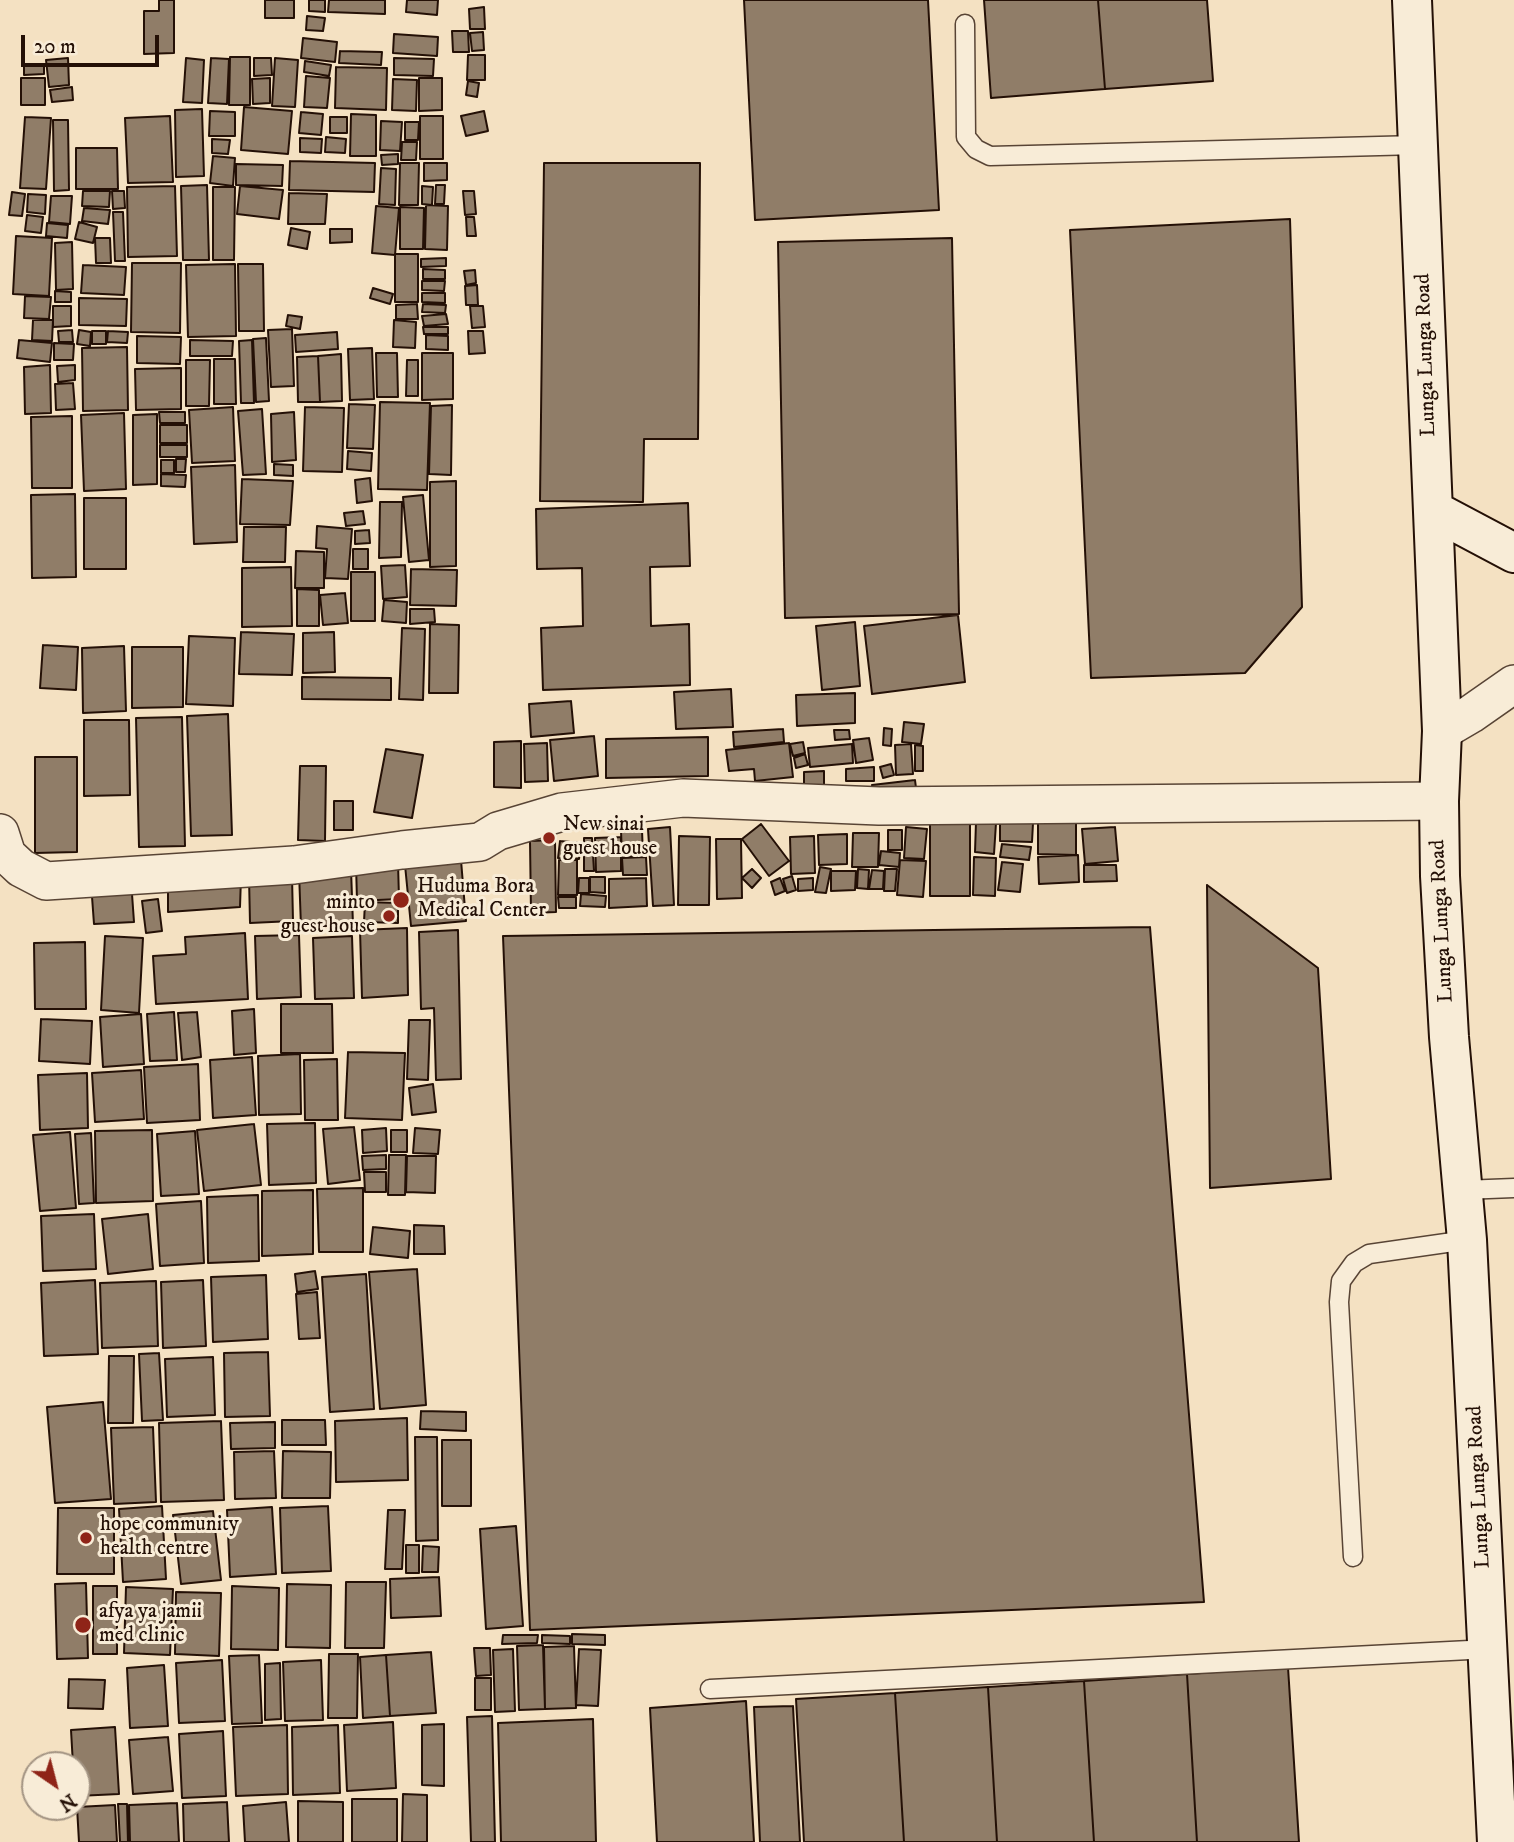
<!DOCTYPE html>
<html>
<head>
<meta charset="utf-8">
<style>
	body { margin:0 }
	#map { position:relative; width:1514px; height:1842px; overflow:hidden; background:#f4e1c2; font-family:"IM FELL DW Pica",serif }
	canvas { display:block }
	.north { position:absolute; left:21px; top:1751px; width:70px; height:70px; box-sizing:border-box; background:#f8ecd7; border:2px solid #a39483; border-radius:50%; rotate:145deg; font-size:19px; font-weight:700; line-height:28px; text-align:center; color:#241006 }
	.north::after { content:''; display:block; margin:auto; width:24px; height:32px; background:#8f2418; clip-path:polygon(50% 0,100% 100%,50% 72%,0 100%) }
	.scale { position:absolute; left:21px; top:35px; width:138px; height:32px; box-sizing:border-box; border:4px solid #241006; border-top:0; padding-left:9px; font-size:21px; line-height:24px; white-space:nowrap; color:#241006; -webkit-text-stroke:5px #f8ecd7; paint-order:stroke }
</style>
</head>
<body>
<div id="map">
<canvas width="1514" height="1842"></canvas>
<div class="north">N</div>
<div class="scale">20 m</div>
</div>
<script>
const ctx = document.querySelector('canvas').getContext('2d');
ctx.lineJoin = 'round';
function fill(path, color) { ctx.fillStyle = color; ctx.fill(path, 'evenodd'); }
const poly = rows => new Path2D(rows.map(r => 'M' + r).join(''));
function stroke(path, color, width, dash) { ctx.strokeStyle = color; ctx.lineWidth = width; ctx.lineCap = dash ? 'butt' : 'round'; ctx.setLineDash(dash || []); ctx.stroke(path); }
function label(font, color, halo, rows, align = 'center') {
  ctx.font = font + ' "IM FELL DW Pica",serif'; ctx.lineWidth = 6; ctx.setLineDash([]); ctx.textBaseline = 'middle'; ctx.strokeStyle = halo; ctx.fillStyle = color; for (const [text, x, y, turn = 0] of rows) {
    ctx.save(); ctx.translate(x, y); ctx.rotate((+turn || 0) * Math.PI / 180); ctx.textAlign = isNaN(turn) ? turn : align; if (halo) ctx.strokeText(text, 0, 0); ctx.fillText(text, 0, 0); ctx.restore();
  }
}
const building = poly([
	[159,0,174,0,174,53,144,54,144,11,159,11,159,0],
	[265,0,294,0,294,18,265,18,265,0],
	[309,0,325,0,325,12,309,11,309,0],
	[329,0,385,0,385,14,328,12,329,0],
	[407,0,438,0,437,15,406,12,407,0],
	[744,0,928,0,939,210,755,220,744,0],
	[984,0,1098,0,1105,89,991,98,984,0],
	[1098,0,1207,0,1213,81,1105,89,1098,0],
	[484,7,485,29,470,29,469,9,484,7],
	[307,16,325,18,323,31,306,30,307,16],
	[452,31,468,31,469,52,453,52,452,31],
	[483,32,484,50,472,51,470,33,483,32],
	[394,34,438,37,437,56,393,53,394,34],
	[303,38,337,42,335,62,301,58,303,38],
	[340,51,382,52,381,65,339,63,340,51],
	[468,55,485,55,485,80,467,80,468,55],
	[230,57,250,57,250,105,229,105,230,57],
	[68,58,69,85,49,87,46,60,68,58],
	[186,58,204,60,202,103,183,102,186,58],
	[211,58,229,59,227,104,208,103,211,58],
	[254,58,271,58,272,75,254,76,254,58],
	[275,58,298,60,295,107,272,106,275,58],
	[394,58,434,59,433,76,394,75,394,58],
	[305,61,331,65,329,76,304,72,305,61],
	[44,64,44,74,24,75,24,65,44,64],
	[336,67,387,68,386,110,335,108,336,67],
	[306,76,330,78,327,108,304,107,306,76],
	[21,78,45,78,45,105,21,105,21,78],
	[270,78,270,103,253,104,252,79,270,78],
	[419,78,442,78,442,110,419,111,419,78],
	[393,79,417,80,416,111,392,110,393,79],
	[468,81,479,83,477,97,466,95,468,81],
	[72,87,73,100,52,102,50,90,72,87],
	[244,107,292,111,288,154,241,150,244,107],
	[202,109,204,176,176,177,175,110,202,109],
	[210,111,235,112,235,136,209,136,210,111],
	[484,111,488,131,466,136,461,116,484,111],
	[301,112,323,114,321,135,299,133,301,112],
	[351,114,376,115,376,156,350,156,351,114],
	[170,116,173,182,128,183,125,118,170,116],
	[420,116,443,116,443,159,420,159,420,116],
	[25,117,51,118,46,189,20,188,25,117],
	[330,117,347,117,347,133,330,133,330,117],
	[53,120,68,120,69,190,54,191,53,120],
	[381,121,402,122,400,151,380,150,381,121],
	[405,122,419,122,418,140,405,140,405,122],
	[326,137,346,139,345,153,325,152,326,137],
	[300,138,322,139,321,153,300,152,300,138],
	[212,139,230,140,228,154,212,153,212,139],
	[402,142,417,142,416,160,401,160,402,142],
	[76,148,117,148,118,189,76,189,76,148],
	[398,154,398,164,382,165,381,155,398,154],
	[213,156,235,158,233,186,210,183,213,156],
	[290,161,375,163,374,192,289,190,290,161],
	[400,163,419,163,418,205,399,205,400,163],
	[424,163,447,163,447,180,424,181,424,163],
	[544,163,700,163,698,439,644,439,643,502,540,501,544,163],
	[236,164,283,165,282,186,236,185,236,164],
	[381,168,396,169,395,205,379,204,381,168],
	[207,185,209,260,183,260,181,186,207,185],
	[436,185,445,185,444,204,435,204,436,185],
	[175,186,177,256,128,257,127,187,175,186],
	[240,186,283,190,279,219,237,214,240,186],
	[422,186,433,187,432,205,422,204,422,186],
	[213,187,235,187,234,260,213,260,213,187],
	[83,191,110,191,109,207,82,206,83,191],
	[112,191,124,191,125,208,113,209,112,191],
	[463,191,474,191,476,214,465,215,463,191],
	[12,192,25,194,22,216,9,215,12,192],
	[289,193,327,194,325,224,288,224,289,193],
	[28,194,46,195,45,214,27,212,28,194],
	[51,196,72,196,70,224,49,222,51,196],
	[426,205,448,206,447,250,425,249,426,205],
	[376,206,399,208,395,255,372,253,376,206],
	[400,207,424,208,423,249,400,249,400,207],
	[84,208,110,210,108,224,82,221,84,208],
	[113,212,123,212,125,261,115,261,113,212],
	[27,215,43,217,41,233,25,231,27,215],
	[466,217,474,217,476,236,467,236,466,217],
	[1290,219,1302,607,1245,673,1091,678,1070,230,1290,219],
	[79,222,97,227,93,243,75,239,79,222],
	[47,223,68,225,67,238,46,236,47,223],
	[291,228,310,232,307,249,288,245,291,228],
	[330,229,352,229,352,242,330,243,330,229],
	[16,236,52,238,49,296,13,294,16,236],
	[95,238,110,238,111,263,96,263,95,238],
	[952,238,959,614,785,618,778,242,952,238],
	[72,242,73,289,56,290,55,243,72,242],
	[395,254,418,254,418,302,395,302,395,254],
	[446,258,446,266,421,267,421,259,446,258],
	[132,263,181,263,180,333,131,332,132,263],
	[235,264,236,336,188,337,186,265,235,264],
	[238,264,263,264,264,331,239,331,238,264],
	[83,265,126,267,124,295,81,293,83,265],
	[423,269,445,270,445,279,423,279,423,269],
	[475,270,476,283,466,285,464,271,475,270],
	[422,281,445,281,444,291,422,290,422,281],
	[477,285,478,305,466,305,465,286,477,285],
	[373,288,393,294,390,304,370,298,373,288],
	[55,291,71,292,71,302,55,302,55,291],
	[422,293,445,293,445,303,422,302,422,293],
	[25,296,51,297,49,319,24,318,25,296],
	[79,298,127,299,126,326,79,325,79,298],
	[417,304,418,319,396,319,396,305,417,304],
	[423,304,446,305,445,313,422,312,423,304],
	[53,306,71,306,71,326,53,327,53,306],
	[470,306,483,306,485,327,472,328,470,306],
	[446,314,448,324,424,326,422,316,446,314],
	[288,315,302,317,300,329,286,326,288,315],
	[33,320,53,320,52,341,32,340,33,320],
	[394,320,416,322,415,348,393,347,394,320],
	[423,327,448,327,448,334,424,334,423,327],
	[292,329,294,386,271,387,268,330,292,329],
	[72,330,73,342,59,342,58,331,72,330],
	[79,330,91,332,90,346,77,344,79,330],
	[92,331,106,331,106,344,92,344,92,331],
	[108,331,128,332,127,343,107,342,108,331],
	[468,331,483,331,485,353,469,354,468,331],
	[337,332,338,349,296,352,295,335,337,332],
	[426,335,448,336,448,350,426,349,426,335],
	[137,336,181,337,180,364,137,363,137,336],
	[266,338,269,401,256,402,253,339,266,338],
	[19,340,52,343,50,362,17,358,19,340],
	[190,340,233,341,232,356,190,356,190,340],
	[252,340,254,403,241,403,239,341,252,340],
	[54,343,74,344,73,360,54,360,54,343],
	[127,347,128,410,83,411,82,348,127,347],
	[372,348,374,399,350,400,348,349,372,348],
	[376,353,397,353,398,397,377,397,376,353],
	[422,353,453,353,453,399,422,400,422,353],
	[341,354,342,401,320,402,318,356,341,354],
	[318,356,320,402,298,402,297,357,318,356],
	[214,359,235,359,236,404,214,404,214,359],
	[186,360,210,360,209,406,186,406,186,360],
	[407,360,418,360,418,396,406,396,407,360],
	[50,365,51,413,25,414,24,367,50,365],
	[75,365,75,380,58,382,57,366,75,365],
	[181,368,181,409,136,410,135,369,181,368],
	[73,383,75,409,56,410,55,384,73,383],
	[380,402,430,403,427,490,378,489,380,402],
	[349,404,375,405,373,449,347,448,349,404],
	[452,405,451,475,429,474,431,406,452,405],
	[233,407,235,461,192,463,189,410,233,407],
	[305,407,344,408,342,472,303,471,305,407],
	[262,409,266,474,243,475,238,411,262,409],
	[159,412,185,412,185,423,160,423,159,412],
	[294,412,296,460,272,462,271,414,294,412],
	[124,413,126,489,84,491,81,415,124,413],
	[157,414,157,484,133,485,133,415,157,414],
	[72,416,72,488,32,488,31,417,72,416],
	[160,425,187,425,187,443,160,443,160,425],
	[160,445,187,445,187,457,160,457,160,445],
	[348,451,372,453,371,471,347,469,348,451],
	[176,459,186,459,185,472,176,472,176,459],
	[161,460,174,460,174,473,161,473,161,460],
	[274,464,293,465,293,476,274,475,274,464],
	[235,465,237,542,194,544,191,467,235,465],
	[161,474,186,475,185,487,161,486,161,474],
	[370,478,372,501,357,503,355,480,370,478],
	[242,479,293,481,290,525,240,524,242,479],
	[456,481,456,566,430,567,430,482,456,481],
	[75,494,76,577,32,578,31,495,75,494],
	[423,495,429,560,409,562,403,497,423,495],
	[84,498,126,498,126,569,84,569,84,498],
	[380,502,402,502,401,557,379,558,380,502],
	[688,503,690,566,650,567,651,626,689,624,690,685,543,690,541,628,583,626,582,568,537,569,536,509,688,503],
	[363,511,365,524,346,526,344,513,363,511],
	[317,526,352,529,348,579,325,578,327,549,316,548,317,526],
	[244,527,286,527,285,562,243,562,244,527],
	[369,530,370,543,355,544,355,531,369,530],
	[353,549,368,549,368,569,353,569,353,549],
	[296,551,324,552,324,588,295,588,296,551],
	[405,565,407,597,383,599,381,566,405,565],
	[291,567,292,626,242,627,242,568,291,567],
	[411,569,457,570,456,606,410,605,411,569],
	[351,572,375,572,375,621,351,621,351,572],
	[297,589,319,590,319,626,297,626,297,589],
	[345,593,348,623,323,625,320,595,345,593],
	[384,600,407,602,406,623,382,621,384,600],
	[410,609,434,609,435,622,410,624,410,609],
	[958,615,965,682,872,694,864,626,958,615],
	[855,622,860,686,822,690,816,626,855,622],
	[430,624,459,625,458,693,429,693,430,624],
	[402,628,425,629,423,700,399,699,402,628],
	[241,632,294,634,292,675,239,674,241,632],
	[334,632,335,672,303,673,303,633,334,632],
	[189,636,235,638,233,706,186,704,189,636],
	[43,645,78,647,76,690,40,688,43,645],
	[124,646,126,711,83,713,82,648,124,646],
	[132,647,183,647,183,707,132,708,132,647],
	[302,677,391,678,391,700,302,699,302,677],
	[731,689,733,727,676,729,674,692,731,689],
	[855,693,855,723,797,726,796,695,855,693],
	[571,701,574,733,531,737,529,704,571,701],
	[228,714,232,835,191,836,187,716,228,714],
	[182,717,185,846,139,847,136,718,182,717],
	[84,720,129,720,130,795,84,796,84,720],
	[904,722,924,724,921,744,902,742,904,722],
	[884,728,892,729,891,746,883,745,884,728],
	[783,729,784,742,734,747,733,732,783,729],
	[834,730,849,730,850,739,835,740,834,730],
	[594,736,598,776,554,781,550,740,594,736],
	[708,737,708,776,606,778,606,739,708,737],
	[869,738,873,760,856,763,853,740,869,738],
	[521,741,521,788,494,787,494,742,521,741],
	[803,742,805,753,793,756,790,744,803,742],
	[547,743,548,781,525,782,524,744,547,743],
	[789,743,793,777,755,781,754,769,729,771,726,750,789,743],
	[852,744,853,763,810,767,808,748,852,744],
	[911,744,913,774,896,775,895,745,911,744],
	[915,745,923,746,923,771,915,771,915,745],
	[386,749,423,755,412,818,374,812,386,749],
	[805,754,808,765,796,768,794,758,805,754],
	[35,757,77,757,77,852,35,853,35,757],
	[891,764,894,775,883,778,880,767,891,764],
	[300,766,326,766,325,841,298,840,300,766],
	[874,767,874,781,846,781,846,769,874,767],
	[824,771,824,786,804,787,804,772,824,771],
	[915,780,917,796,874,801,872,785,915,780],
	[334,801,353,801,353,830,334,830,334,801],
	[1038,820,1076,820,1076,855,1038,854,1038,820],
	[930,822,970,822,970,896,930,896,930,822],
	[976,822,996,823,994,854,975,852,976,822],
	[1000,822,1033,823,1032,842,1000,841,1000,822],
	[761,824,789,861,769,876,742,839,761,824],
	[670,827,674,905,653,906,648,829,670,827],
	[906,827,927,829,924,859,904,858,906,827],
	[1115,827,1118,861,1085,864,1082,829,1115,827],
	[642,830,643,856,622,857,621,831,642,830],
	[888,830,902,830,902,850,888,850,888,830],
	[853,833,879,833,878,867,852,867,853,833],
	[847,834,847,864,819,865,818,835,847,834],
	[679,836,710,837,709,905,678,905,679,836],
	[814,836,815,873,791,874,790,837,814,836],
	[621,837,621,871,596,872,595,838,621,837],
	[584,838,592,838,594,871,584,871,584,838],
	[716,839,741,839,742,898,717,899,716,839],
	[555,840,556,912,531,913,530,841,555,840],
	[560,841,581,843,579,859,558,858,560,841],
	[1002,844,1031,847,1029,860,1000,857,1002,844],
	[881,851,900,853,899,867,879,865,881,851],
	[1078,855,1079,882,1039,884,1038,857,1078,855],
	[646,857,647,875,623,875,622,858,646,857],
	[974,857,996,858,995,896,973,895,974,857],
	[461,860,466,921,411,926,405,865,461,860],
	[559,860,577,860,577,895,558,895,559,860],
	[900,860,926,861,923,897,897,895,900,860],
	[398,862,399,899,357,901,356,864,398,862],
	[1002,862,1023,864,1020,892,998,890,1002,862],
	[1084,865,1116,865,1117,881,1084,882,1084,865],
	[820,867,831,869,826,893,815,892,820,867],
	[351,869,353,925,301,927,299,872,351,869],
	[752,869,761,878,752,888,742,878,752,869],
	[858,869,869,870,868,889,857,888,858,869],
	[885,869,897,869,895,891,884,891,885,869],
	[872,870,884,871,883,889,869,889,872,870],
	[831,871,856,871,855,890,831,891,831,871],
	[292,876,293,921,250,923,249,877,292,876],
	[792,876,796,890,787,893,783,879,792,876],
	[241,877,240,907,168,912,168,883,241,877],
	[590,877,605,877,605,893,590,892,590,877],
	[579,878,589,878,589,893,578,893,579,878],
	[646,878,647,906,609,908,609,879,646,878],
	[780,878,785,891,775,895,771,882,780,878],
	[813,878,813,890,798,891,798,879,813,878],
	[131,880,134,922,94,924,91,883,131,880],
	[1207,885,1318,968,1331,1179,1210,1188,1207,885],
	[581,894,606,896,605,907,580,906,581,894],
	[558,897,576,897,576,908,559,908,558,897],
	[158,899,162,931,146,933,142,901,158,899],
	[365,902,398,903,398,923,364,922,365,902],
	[1150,927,1204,1602,530,1630,503,936,1150,927],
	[407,928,408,995,362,998,360,930,407,928],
	[458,930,461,1079,436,1080,434,1008,421,1009,419,932,458,930],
	[245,933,248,999,156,1004,153,956,186,954,185,937,245,933],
	[299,935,301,997,257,999,255,936,299,935],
	[105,936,143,938,139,1013,101,1010,105,936],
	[352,936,354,998,315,999,313,938,352,936],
	[85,942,86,1009,35,1009,34,943,85,942],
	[281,1004,332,1004,333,1053,281,1053,281,1004],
	[254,1009,256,1053,234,1055,232,1011,254,1009],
	[174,1012,177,1060,150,1061,147,1014,174,1012],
	[197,1012,201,1057,182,1060,178,1013,197,1012],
	[141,1014,144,1064,103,1067,100,1017,141,1014],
	[41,1019,92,1021,90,1064,39,1061,41,1019],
	[409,1020,430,1020,428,1080,407,1079,409,1020],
	[348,1052,405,1053,402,1120,345,1118,348,1052],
	[300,1054,301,1114,259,1115,258,1056,300,1054],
	[252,1057,256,1115,213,1118,210,1060,252,1057],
	[337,1059,338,1120,305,1120,304,1060,337,1059],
	[198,1064,200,1120,147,1123,144,1067,198,1064],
	[141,1070,144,1119,95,1122,92,1073,141,1070],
	[87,1073,88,1128,40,1130,38,1075,87,1073],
	[433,1084,436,1112,412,1115,409,1088,433,1084],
	[315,1123,316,1183,269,1185,267,1124,315,1123],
	[254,1124,261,1185,204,1191,197,1130,254,1124],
	[354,1127,360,1180,328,1184,323,1129,354,1127],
	[386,1128,387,1151,363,1153,362,1130,386,1128],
	[415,1128,440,1130,438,1154,413,1153,415,1128],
	[152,1130,153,1201,96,1203,95,1131,152,1130],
	[391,1130,407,1130,407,1152,391,1152,391,1130],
	[195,1131,199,1194,161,1196,157,1134,195,1131],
	[70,1132,76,1208,40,1211,33,1135,70,1132],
	[91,1133,94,1203,79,1204,75,1134,91,1133],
	[386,1155,386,1169,363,1170,362,1156,386,1155],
	[389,1155,406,1155,405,1195,388,1195,389,1155],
	[407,1156,436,1156,435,1193,406,1192,407,1156],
	[364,1172,386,1172,386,1192,365,1192,364,1172],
	[363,1188,363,1252,319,1252,317,1189,363,1188],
	[313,1190,313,1254,262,1256,262,1191,313,1190],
	[258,1195,259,1261,208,1263,207,1197,258,1195],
	[201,1201,204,1263,160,1266,156,1204,201,1201],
	[94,1214,96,1269,43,1271,41,1216,94,1214],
	[148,1214,153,1269,108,1274,102,1219,148,1214],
	[414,1225,444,1226,445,1254,414,1254,414,1225],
	[373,1227,410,1231,408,1258,370,1254,373,1227],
	[417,1269,426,1405,380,1409,369,1272,417,1269],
	[315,1271,318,1289,297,1292,295,1274,315,1271],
	[366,1274,374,1409,330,1412,322,1277,366,1274],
	[266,1275,268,1339,213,1342,211,1277,266,1275],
	[95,1280,98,1354,44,1356,41,1283,95,1280],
	[203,1280,206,1346,163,1348,161,1282,203,1280],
	[156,1281,158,1346,102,1348,100,1283,156,1281],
	[317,1292,320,1338,299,1339,296,1294,317,1292],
	[268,1352,270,1416,225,1417,224,1353,268,1352],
	[159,1353,163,1420,142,1421,139,1354,159,1353],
	[109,1356,134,1356,133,1423,108,1423,109,1356],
	[213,1357,215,1415,167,1417,165,1359,213,1357],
	[103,1402,111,1499,55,1503,47,1407,103,1402],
	[421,1411,466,1412,466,1431,420,1429,421,1411],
	[407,1418,408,1480,336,1482,335,1421,407,1418],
	[282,1420,325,1420,326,1445,282,1445,282,1420],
	[221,1421,224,1500,161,1502,159,1423,221,1421],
	[275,1422,275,1448,231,1449,230,1423,275,1422],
	[153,1427,156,1502,114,1504,111,1428,153,1427],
	[415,1437,437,1437,438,1540,416,1541,415,1437],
	[442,1440,471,1440,471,1506,442,1506,442,1440],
	[274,1451,276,1498,235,1499,234,1452,274,1451],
	[283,1451,331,1452,330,1498,282,1498,283,1451],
	[162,1506,166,1579,123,1582,119,1509,162,1506],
	[328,1506,331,1571,282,1573,280,1508,328,1506],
	[272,1507,276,1574,230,1577,227,1510,272,1507],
	[58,1508,114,1508,114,1574,57,1574,58,1508],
	[388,1510,405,1510,402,1569,385,1569,388,1510],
	[213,1511,221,1580,181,1584,173,1515,213,1511],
	[516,1526,523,1626,486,1629,480,1529,516,1526],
	[406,1545,419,1545,419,1573,406,1573,406,1545],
	[423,1546,439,1547,438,1572,422,1572,423,1546],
	[439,1577,441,1616,391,1618,390,1579,439,1577],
	[346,1582,386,1582,384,1648,345,1648,346,1582],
	[86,1583,88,1658,57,1659,55,1584,86,1583],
	[287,1584,331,1585,330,1648,286,1647,287,1584],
	[93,1586,117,1586,117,1654,93,1654,93,1586],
	[232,1586,279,1588,278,1650,231,1649,232,1586],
	[126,1587,173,1589,170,1655,124,1653,126,1587],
	[176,1592,221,1593,219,1656,175,1654,176,1592],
	[572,1634,605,1635,605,1645,572,1644,572,1634],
	[503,1635,538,1635,537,1643,502,1644,503,1635],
	[542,1635,570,1636,570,1644,542,1643,542,1635],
	[543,1645,545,1709,519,1710,517,1646,543,1645],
	[574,1646,576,1708,545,1709,544,1647,574,1646],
	[474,1648,490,1648,491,1675,476,1676,474,1648],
	[513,1649,515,1711,495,1712,493,1650,513,1649],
	[579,1649,601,1650,598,1706,576,1705,579,1649],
	[431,1652,436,1713,390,1716,386,1655,431,1652],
	[329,1654,358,1654,357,1718,328,1718,329,1654],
	[259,1655,262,1723,232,1724,229,1656,259,1655],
	[386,1655,390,1716,363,1718,360,1657,386,1655],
	[222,1660,225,1721,179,1723,176,1663,222,1660],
	[321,1660,323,1720,285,1721,283,1662,321,1660],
	[280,1663,281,1719,265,1720,265,1664,280,1663],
	[164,1665,168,1726,130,1728,127,1668,164,1665],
	[1288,1667,1299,1842,1197,1842,1187,1674,1288,1667],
	[1187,1674,1197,1842,1094,1842,1084,1681,1187,1674],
	[475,1678,491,1678,491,1710,475,1710,475,1678],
	[69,1679,105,1680,103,1709,68,1708,69,1679],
	[1084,1681,1094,1842,997,1842,988,1687,1084,1681],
	[988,1687,997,1842,904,1842,895,1693,988,1687],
	[895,1693,904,1842,804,1842,796,1699,895,1693],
	[746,1701,754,1842,657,1842,650,1708,746,1701],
	[793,1706,800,1842,760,1842,754,1707,793,1706],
	[492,1716,495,1842,471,1842,467,1717,492,1716],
	[593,1719,596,1842,501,1842,498,1723,593,1719],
	[393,1722,396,1788,347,1791,344,1725,393,1722],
	[444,1724,444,1786,422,1785,422,1725,444,1724],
	[287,1725,288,1794,236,1796,233,1727,287,1725],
	[338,1725,340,1793,293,1795,292,1727,338,1725],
	[115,1727,119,1794,77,1796,77,1765,73,1765,71,1730,115,1727],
	[223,1731,226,1796,182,1798,179,1734,223,1731],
	[168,1737,173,1791,133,1794,129,1740,168,1737],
	[403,1794,427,1795,427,1842,402,1842,403,1794],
	[352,1799,397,1799,397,1842,352,1842,352,1799],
	[298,1801,343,1802,343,1842,298,1842,298,1801],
	[227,1802,229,1842,184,1842,183,1804,227,1802],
	[286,1802,289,1842,245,1842,243,1806,286,1802],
	[177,1803,179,1842,130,1842,129,1805,177,1803],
	[118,1804,127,1804,128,1842,120,1842,118,1804],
	[115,1805,117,1842,79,1842,77,1807,115,1805]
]);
fill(building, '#907d68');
stroke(building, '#241006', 2);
const lane = poly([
	[965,24,966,137,976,149,990,156,1418,145],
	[1463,1190,1514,1188],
	[1353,1557,1339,1302,1341,1281,1354,1263,1369,1254,1467,1240],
	[710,1689,1489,1649]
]);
const street = poly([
	[1442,731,1471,714,1514,684],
	[0,833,7,855,21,868,46,881,294,865,402,850,480,842,498,831,562,812,683,798,879,806,1439,801]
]);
const secondary = poly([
	[1412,0,1442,731,1439,801,1440,876,1449,1037,1467,1240,1497,1842],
	[1433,510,1514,553]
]);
stroke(lane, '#584435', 21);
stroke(street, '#584435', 40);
stroke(secondary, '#241006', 42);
stroke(lane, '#f8ecd7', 18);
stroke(street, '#f8ecd7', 37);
stroke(secondary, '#f8ecd7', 38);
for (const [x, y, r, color] of [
	[549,838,7,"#8f2418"],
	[401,900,9,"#8f2418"],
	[389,916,7,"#8f2418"],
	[86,1538,7,"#8f2418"],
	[83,1625,9,"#8f2418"]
]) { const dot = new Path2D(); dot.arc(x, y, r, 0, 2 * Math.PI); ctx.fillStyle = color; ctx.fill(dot); stroke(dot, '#f8ecd7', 2.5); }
label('21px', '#241006', '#f8ecd7', [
	["Lunga Lunga Road",1427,355,-92],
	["Lunga Lunga Road",1443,921,-93],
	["Lunga Lunga Road",1480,1487,-93]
]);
label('21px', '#241006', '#f8ecd7', [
	["New sinai",563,826],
	["guest house",563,850],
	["Huduma Bora",417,888],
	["Medical Center",417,912],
	["minto",375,904,"right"],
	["guest house",375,928,"right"],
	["hope community",100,1526],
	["health centre",100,1550],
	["afya ya jamii",99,1613],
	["med clinic",99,1637]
], 'left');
</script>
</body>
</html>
